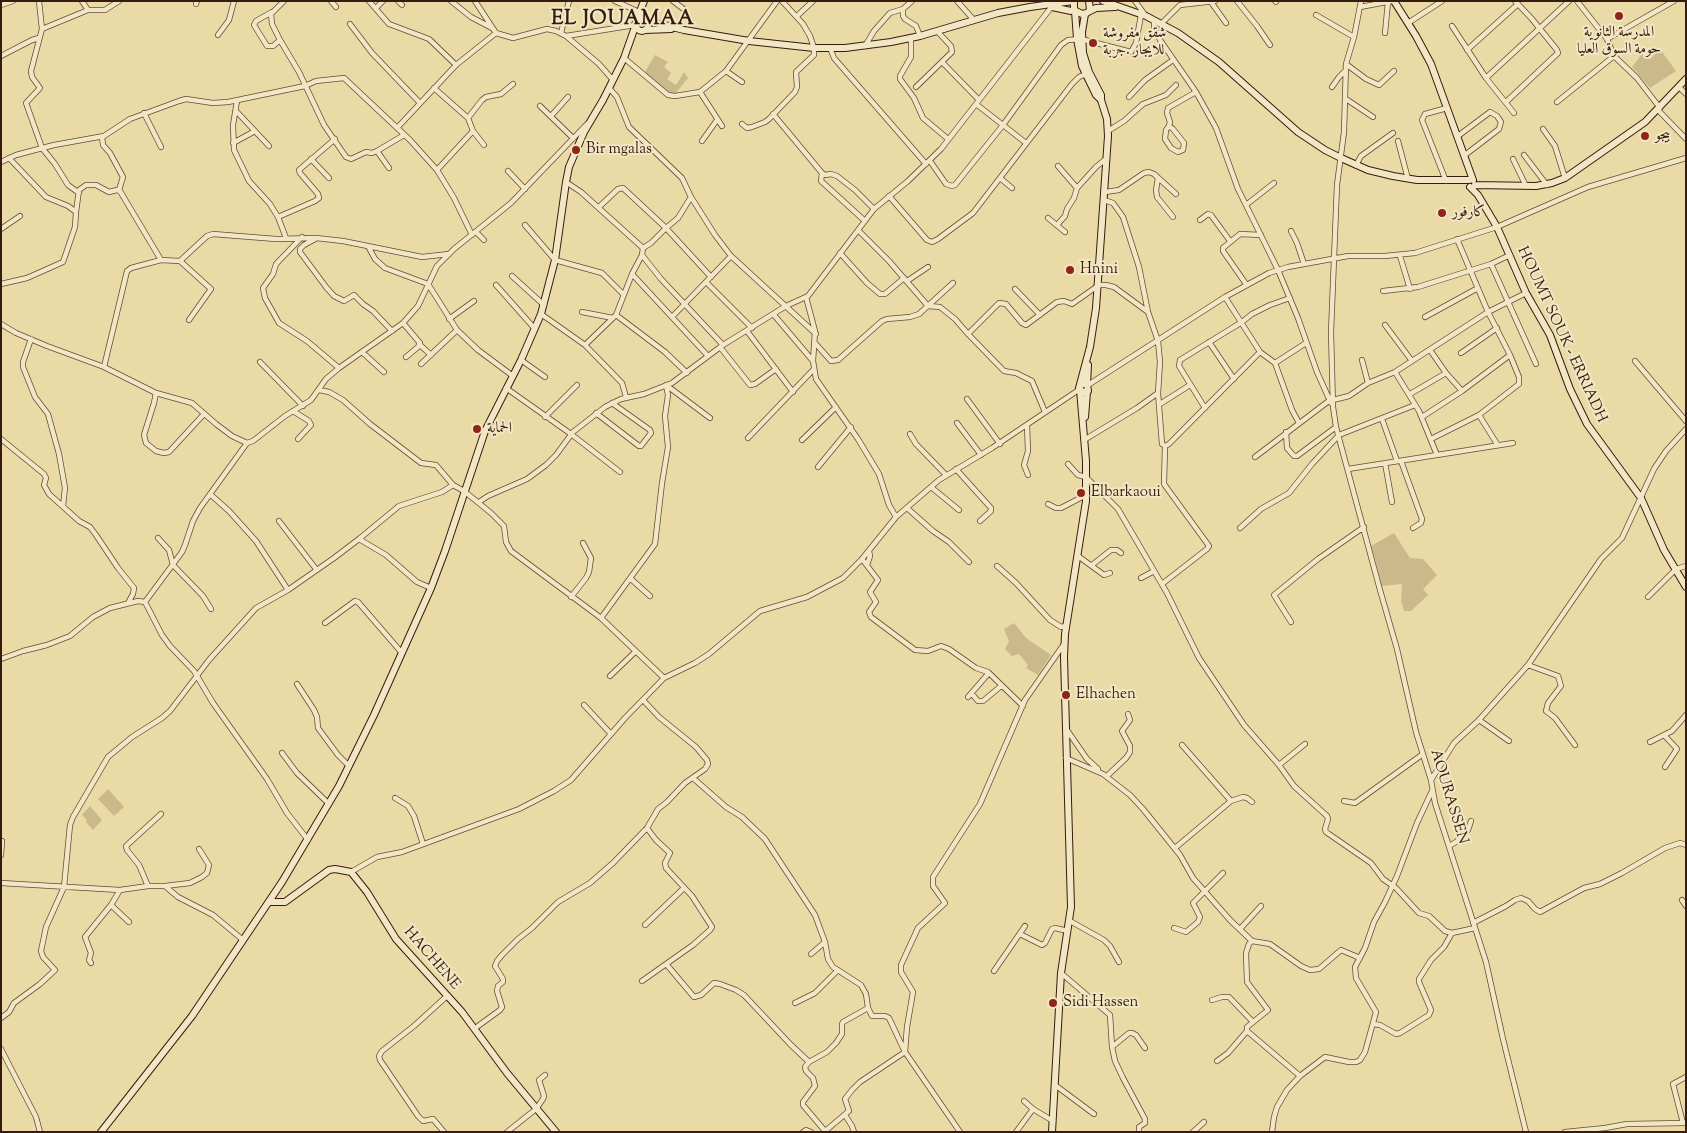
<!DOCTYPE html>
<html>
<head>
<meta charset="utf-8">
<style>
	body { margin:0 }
	#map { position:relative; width:1687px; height:1133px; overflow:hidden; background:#e9daa6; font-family:"Sorts Mill Goudy",serif }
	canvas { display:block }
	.frame { position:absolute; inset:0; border:2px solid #391a0e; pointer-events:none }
</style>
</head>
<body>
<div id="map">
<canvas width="1687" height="1133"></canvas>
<div class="frame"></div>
</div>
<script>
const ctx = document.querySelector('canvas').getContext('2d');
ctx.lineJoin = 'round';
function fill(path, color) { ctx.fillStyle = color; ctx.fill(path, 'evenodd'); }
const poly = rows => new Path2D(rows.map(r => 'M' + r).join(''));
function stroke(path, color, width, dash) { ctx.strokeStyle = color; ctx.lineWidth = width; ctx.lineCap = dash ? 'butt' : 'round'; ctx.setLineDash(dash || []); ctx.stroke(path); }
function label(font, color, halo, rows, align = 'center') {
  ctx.font = font + ' "Sorts Mill Goudy",Amiri,serif'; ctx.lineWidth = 4; ctx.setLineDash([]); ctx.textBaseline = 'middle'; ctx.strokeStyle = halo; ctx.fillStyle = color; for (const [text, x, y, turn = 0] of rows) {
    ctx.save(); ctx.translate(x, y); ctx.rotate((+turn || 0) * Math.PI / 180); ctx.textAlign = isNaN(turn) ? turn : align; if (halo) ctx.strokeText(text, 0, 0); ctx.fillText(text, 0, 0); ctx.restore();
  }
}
fill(poly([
	[1660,49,1676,71,1650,88,1632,67,1641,55,1639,53,1640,52,1650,59],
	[655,55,668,62,664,67,671,73,667,79,676,85,684,72,688,78,675,94,667,91,645,72],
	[1394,533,1410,558,1423,559,1437,575,1423,589,1428,595,1411,611,1404,611,1401,601,1402,584,1382,586,1373,551,1371,546],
	[1014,623,1026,638,1051,655,1038,675,1026,668,1028,665,1019,654,1012,656,1005,649,1009,641,1004,629],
	[108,789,124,807,114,816,98,799],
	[90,806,102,820,93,830,86,822,87,820,82,815]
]), '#cbb98c');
const street = poly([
	[39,1,42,29,31,71,32,77,40,88,26,103,42,148,55,164,68,185,79,193],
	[82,1,88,10],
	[284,1,271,14,272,24,280,40,299,72,324,125,346,157,351,159,366,152,372,153,377,151,404,135],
	[331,1,336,7],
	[369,1,389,24,429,39,456,65],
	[398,1,402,5],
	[451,1,471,17,492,28],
	[475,1,496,33,513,38,547,29,556,31,566,36,599,64,613,80],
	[615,1,639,12],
	[673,1,685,10],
	[912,1,903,9,903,16,905,19,916,26,920,36],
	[957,1,974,20],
	[1135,1,1145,15],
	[1237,1,1257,26,1270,45],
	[1275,1,1276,2],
	[1361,1,1354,37,1346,64,1344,132,1337,185,1331,332,1333,407,1336,427,1380,590,1397,649,1416,732,1431,780,1435,803,1486,962,1503,1039,1526,1132],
	[1577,1,1607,39,1614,56,1637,78,1660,108],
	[1211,2,1226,23],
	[196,4,197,1],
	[1,5,13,1],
	[1360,7,1392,1],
	[376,8,383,1],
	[272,12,256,21,254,25,267,46,273,46,280,40],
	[1316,15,1354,37],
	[797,16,813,1],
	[1154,20,1154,27,1160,40,1196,92,1216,128,1238,189,1278,270,1298,318,1317,372,1331,403],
	[1162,23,1180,5,1215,1],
	[1408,23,1442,1],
	[350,24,372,53,420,103],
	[1452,26,1486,78,1514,113],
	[42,29,88,10,105,10,119,1],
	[561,33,569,1],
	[1385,33,1388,2],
	[218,35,229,20,234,1],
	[566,36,635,25],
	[911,38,911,57,900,76,900,79,914,98,923,118,948,139],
	[1607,39,1674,1],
	[865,46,874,31,890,13,903,9],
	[830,48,834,58,926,164],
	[1467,50,1518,4],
	[1,56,32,40,39,38],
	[624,58,668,95,675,96,700,92,726,71,777,1],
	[942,62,979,100],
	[1346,64,1366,79,1379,85,1394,71],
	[726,71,742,82],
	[1486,78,1569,1],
	[916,87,952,52,951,46,937,31],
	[1332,87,1339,77,1346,70],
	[1679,87,1686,94],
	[434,88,468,118,473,131,437,170],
	[609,88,617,97,629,127,682,178,691,197,715,235,731,256,816,334],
	[700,92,722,126],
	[1129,97,1145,80,1173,60],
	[1346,99,1373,117],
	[237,101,233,125,234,150,249,181,270,204,278,217,286,238],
	[1506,102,1558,53,1557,50,1532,19,1515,1],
	[1557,102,1614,56],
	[976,104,1026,143],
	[540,106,573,138],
	[1658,110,1686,139],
	[236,111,269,146],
	[144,113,161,147],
	[773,114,822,173,825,175,831,174,837,176,855,190,874,209],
	[551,116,568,97],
	[468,118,482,100,486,97,501,94,513,84],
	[742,124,747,128,752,127,765,122,769,119,795,92,797,87,796,72,814,55,814,48,810,36,803,24,782,1],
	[1169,126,1173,129,1184,143,1183,150,1178,152,1171,148,1165,139,1166,130,1169,126],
	[1169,126,1170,122,1167,113,1168,108,1196,92],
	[397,128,456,65,496,33],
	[1543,129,1555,146,1565,178],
	[473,131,484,145],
	[1108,131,1124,121,1143,104,1166,95,1176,85],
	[1458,136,1490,112,1497,116,1501,122,1499,129,1465,155],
	[102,137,103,145,110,153,123,177,119,190],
	[702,141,717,120],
	[1398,141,1408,179],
	[233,143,255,131],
	[377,151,389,168],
	[1524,155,1547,185],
	[9,158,46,197,68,206,76,212],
	[311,159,329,178],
	[1513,159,1526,186],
	[930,161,946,184,952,186,955,185,1003,125,1061,45,1068,40,1081,39,1131,52,1136,43,1141,15],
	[1,162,16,155,54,145,104,136,130,119,179,101,186,99,213,103,228,102,305,86,316,81,344,78,410,140,437,170,454,198,472,235],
	[1356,165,1361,156,1393,133],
	[1058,166,1077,188],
	[508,171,525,189],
	[822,173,821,181,865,221],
	[1000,178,1012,188],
	[1158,178,1156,190,1157,197,1173,217],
	[1446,181,1422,120,1425,114,1447,108],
	[566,182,581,192,643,248],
	[1105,192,1119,190,1144,173,1149,172,1154,174,1176,194],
	[889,196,927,240,932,242,938,239,973,213,1072,84,1079,77,1088,73],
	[1104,200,1113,203,1123,217,1139,267,1148,312,1158,341,1160,362,1158,393,1162,444,1165,446,1164,484,1209,546,1207,549,1162,584],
	[1246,205,1274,183],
	[599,207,618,189,623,188,666,228,711,277],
	[278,217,315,201,319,198,318,194,300,173,299,170,335,139],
	[1048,218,1065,232],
	[1200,220,1208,214,1211,215,1230,241],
	[525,225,555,260,602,273,623,294],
	[1057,225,1065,216,1067,209,1074,198,1077,188,1096,167,1107,158],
	[1,229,20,216],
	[858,230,889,261,928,306,940,307,955,319,968,334,999,303,1006,304,1022,323,1026,325,1057,302,1064,301,1072,304,1099,285,1106,285,1114,287,1148,312],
	[1291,231,1297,243,1304,264],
	[476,232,484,240],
	[302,237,276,264,273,274,263,288,265,298,279,323,307,341,339,368],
	[315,239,304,245,300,249,300,252,326,287,334,296,344,301,354,295,363,304,373,311,392,331],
	[369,248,375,259,385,268,428,284,457,330,478,350,513,376],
	[840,253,867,283,880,294,885,294,904,278],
	[642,255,661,279,723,345],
	[1510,255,1491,264,1536,364],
	[1400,256,1410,289],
	[180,261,211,289,189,320],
	[632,274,708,356],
	[512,276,544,305],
	[907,281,928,267],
	[706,282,752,328],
	[1,284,27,278,63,262,75,227,76,212,79,190,86,185,96,185,109,192,117,190,120,191,161,260],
	[1246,284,1223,251,1223,248,1240,234,1261,235],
	[496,285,535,329],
	[1015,289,1040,315],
	[1383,291,1418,287,1491,264],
	[806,297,815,331,813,361,816,379,858,439,879,474,889,505,896,517],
	[1225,297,1260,352,1275,363,1292,410,1299,423],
	[582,312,613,318],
	[541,314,585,345,622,383,626,397],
	[616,315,665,352,687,373],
	[774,315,813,361],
	[672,317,731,256],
	[1425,317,1478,288],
	[449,319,474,301],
	[403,323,420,343,418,347,406,357],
	[1,324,16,333,47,346,104,367,156,393,192,403,216,424,232,436,247,443],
	[1385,325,1412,361],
	[747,331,793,392],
	[968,334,1004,371,1016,373,1032,381,1045,412],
	[31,339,23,362,23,367,35,397,48,414,59,454,65,488,63,506],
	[1209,342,1234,379],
	[815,343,831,361,838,360,882,321,887,319,910,317,919,314,953,283],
	[419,344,431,355],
	[585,345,616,315,632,274,642,255,643,248,651,243,666,228,678,218,691,197],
	[720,347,750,385,755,384,776,369],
	[1430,350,1446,373,1462,391],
	[362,352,384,372],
	[1461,353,1497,328],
	[521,360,545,377],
	[1362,360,1368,383],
	[1635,361,1686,421],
	[260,362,303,406],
	[1275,363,1306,343],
	[421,364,457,330],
	[104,367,127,271,131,268,161,260,180,261,207,236,213,234,276,239,316,238,343,241,422,257,449,254],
	[1395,372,1419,411,1437,455],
	[666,385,710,418],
	[1088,385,1225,297,1269,273,1288,267,1348,256,1385,256,1415,253,1497,227,1588,187,1686,158],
	[506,388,571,434,620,472],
	[319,390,329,392,343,400,370,424,421,463,436,465,453,485],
	[156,393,154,403,144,435,146,443,156,451,164,453,169,452,204,414],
	[1410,394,1446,373],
	[967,399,1000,444],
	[1333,400,1349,396,1368,383,1395,372,1488,312,1526,293],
	[1160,404,1190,385],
	[1205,408,1179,366,1180,360,1242,322,1252,314,1270,305,1290,298],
	[293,411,309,421,311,425,298,439],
	[596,413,639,446,641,446,651,433,650,430,612,403],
	[1479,415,1497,444],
	[545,417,577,385],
	[1422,417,1462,391,1510,355],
	[1382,419,1397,461],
	[957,423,981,455],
	[1027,425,1028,451,1024,465,1028,475],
	[1286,432,1287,448,1294,456,1297,456,1336,427],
	[910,434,916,444,946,475],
	[748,438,813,370],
	[1,439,44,474,46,478,44,485,49,494,79,521,90,527,96,535,118,568,134,588,133,594,128,603],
	[1431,439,1479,415,1519,384,1519,377,1510,355,1488,312,1457,239],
	[802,440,836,407],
	[1084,440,1137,408,1158,393],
	[1165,446,1169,444,1260,352],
	[1255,457,1330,400],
	[1401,461,1422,519,1421,523,1413,528],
	[1385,463,1392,502],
	[1068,464,1078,475,1086,477,1118,509,1167,593,1199,658,1244,725,1279,765,1294,786,1327,816,1328,819,1325,829,1326,832,1371,863,1383,879,1396,888,1419,913,1429,916,1445,931,1452,933,1475,928],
	[818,467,851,427],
	[956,469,991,508,991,511,980,521],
	[1348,469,1513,443],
	[931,487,959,510],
	[210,494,229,511,256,541,288,590],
	[479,502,488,496,527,479,546,465,556,455,573,432,605,407,621,399,644,394,672,383,723,345,786,306,808,296,874,209,908,181,941,149,1053,5],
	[1048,504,1056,508,1061,508,1086,495],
	[907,508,933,531,949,542,969,562],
	[279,521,316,569],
	[1240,528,1261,509,1289,493,1312,464,1339,435,1415,405],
	[158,538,169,550,173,565,203,596,211,609],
	[359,539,386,555,417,582,431,588],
	[1078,556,1104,575,1110,573],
	[862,559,878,580,870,592,876,602,869,612,871,617,915,650,928,651,941,646,949,649,976,668,988,672,1023,706],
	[867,565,870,556,869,551],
	[1092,565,1111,550,1117,550,1121,553],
	[997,566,1016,583,1050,620,1061,627,1066,626],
	[1141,578,1154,571],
	[631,579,650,596],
	[571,597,586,578,589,572,591,558,583,543],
	[1648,597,1676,569,1686,566],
	[601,618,655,544,662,483,668,447,665,416,668,395,666,385],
	[1291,622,1274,595,1318,559,1364,527],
	[325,623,355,601,358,602,402,653],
	[1,659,23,651,47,645,70,636,93,617,110,608,138,601,145,602],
	[1528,665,1558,676,1561,686,1548,703,1546,711,1555,718,1575,745],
	[610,676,635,652],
	[297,684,314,710,317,717,318,728,338,755,349,766],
	[972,694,978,701,983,701,1001,686],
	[968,697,988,674],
	[584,705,611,734],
	[1479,720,1509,741],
	[1067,730,1087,759,1098,769],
	[1665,736,1677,749,1665,767],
	[1650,742,1672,731,1686,715],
	[1182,745,1231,801],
	[282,753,297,773,329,804],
	[1066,758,1103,774,1130,795,1143,809,1180,855,1193,878,1230,920,1252,941,1270,944,1301,966,1310,970,1319,969,1341,950,1360,958],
	[1279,765,1305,744],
	[1107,776,1126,758,1130,752,1130,746,1122,731,1130,720,1128,714],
	[693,778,726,807,742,817,765,839,815,915,825,942,828,959,833,967,861,985,866,994,868,1008,872,1016,885,1016,889,1018,905,1052,960,1132],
	[1431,780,1454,743,1478,721,1528,665,1601,559,1622,538,1654,469,1666,451,1686,429],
	[395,798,408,806,414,816,423,844],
	[1344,801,1355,803,1423,754],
	[308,840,287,813,267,779,213,703,194,671,170,646,162,635,145,602,182,552,185,545,193,521,200,508,247,443,253,441,285,416,311,400,326,379,339,368,403,323,418,306,437,266,454,249,511,203,587,124],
	[1449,846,1456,842,1468,830,1471,821],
	[1175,848,1231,801,1243,797,1247,798,1252,802],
	[1,855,2,841],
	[351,872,377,857,402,852,519,809,554,791,571,780,625,718,664,678,695,663,709,654,760,611,807,597,843,578,862,559,896,517,939,480,992,448,1080,389],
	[1,883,120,890,148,886,165,886,178,897,213,915,243,940],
	[148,886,139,865,127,850,126,846,161,814],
	[165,886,190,883,202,877,207,873,209,865,199,849],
	[1682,900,1686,906],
	[111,905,129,922],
	[1070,921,1104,940,1110,946,1119,962],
	[1473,923,1506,906,1515,900,1521,898,1528,901,1535,909,1540,912,1584,888,1600,884,1622,873,1665,848,1680,843,1686,845],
	[645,925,684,888],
	[1174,928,1186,932,1198,922,1200,917,1193,903,1223,873],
	[1240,929,1261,906],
	[1020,934,1042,945,1045,943,1052,929,1055,928,1068,931],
	[1252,941,1249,944,1246,953,1247,982,1268,1010,1247,1027,1247,1031,1300,1076],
	[811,954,825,942],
	[91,963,89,960,91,953,85,937,111,905,120,890],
	[667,965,694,997,701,995,714,983,720,984,736,990,744,995,791,1045,809,1062],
	[994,971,1025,926],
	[1061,973,1110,1015,1112,1047,1115,1061,1123,1078,1145,1119,1145,1123,1139,1127,1139,1132],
	[642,981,693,945,710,930,712,927,692,896,666,868,665,863,670,853,656,840,647,828],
	[1212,1000,1222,997,1229,997,1253,1022],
	[795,1003,815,993,837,971],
	[1,1018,9,1012,14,1003,40,984,55,970,43,957,41,951,46,927,64,887,70,825,73,817,108,757,132,737,162,718,170,711,209,660,256,608,288,590,334,558,359,539,399,506,442,492,453,485,464,491,491,513,504,526,506,542,511,551,601,618,664,678],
	[1374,1024,1380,1025,1396,1034,1400,1033,1429,1015,1431,1010,1419,982,1419,979,1431,960,1444,947,1452,933],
	[474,1029,500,1010,502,1007,497,991,498,986,503,982,503,979,495,966,497,961,502,955,518,939,532,928,558,902,590,883,613,863,647,828,658,809,667,802,685,783,705,769,708,764,707,760,696,747,659,717,643,700],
	[1112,1047,1129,1033,1132,1033,1136,1035,1145,1048],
	[1,1049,36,1117,40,1132],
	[1217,1061,1228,1053,1247,1031],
	[1055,1085,1094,1114],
	[1024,1101,1033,1109],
	[845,1115,852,1126,854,1132],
	[1683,1123,1673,1084,1686,1077],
	[825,1131,803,1105,803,1102,815,1086,813,1078,806,1071,805,1067,809,1062,827,1052,836,1043,842,1034,842,1024,843,1022,868,1008],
	[444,1132,433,1119,423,1121,418,1116,380,1060,379,1056,382,1051,414,1026,447,996],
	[507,1132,536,1109,543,1099,544,1096,539,1080,545,1075],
	[803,1132,806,1130,811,1132],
	[824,1132,849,1111,845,1099,852,1090,860,1082,905,1052,907,1027,913,992,901,972,901,965,918,928,945,903,933,886,933,877,980,804,1025,700,1064,644],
	[1016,1132,1033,1109,1053,1121],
	[1193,1132,1204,1122],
	[1272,1132,1274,1117,1277,1107,1287,1090,1300,1076,1325,1057,1349,1062,1356,1062,1360,1060,1365,1052,1376,1012,1356,978,1355,967,1365,948,1374,922,1385,902,1397,876,1417,823,1432,791],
	[1565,1132,1605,1128,1627,1124,1686,1123]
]);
const secondary = poly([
	[1074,1,1074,10,1082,14,1087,13,1090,10,1089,1],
	[1103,1,1146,16,1178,33,1219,62,1298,132,1325,150,1341,158,1368,170,1393,176,1417,180,1469,180],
	[1394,1,1416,36,1431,64,1473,180],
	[1052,7,1071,11,1074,10],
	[1075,11,1077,39,1082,66,1096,95,1101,100],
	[1088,12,1096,8,1115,7],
	'636 25a6 6 0 1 1 12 0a6 6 0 1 1-12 0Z',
	[645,20,684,30,749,41,814,48,845,48,891,42,920,36,998,13,1030,7,1073,1],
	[636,22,644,1],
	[645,30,671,29],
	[1475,185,1536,186,1552,183,1565,178,1645,122,1686,79],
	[1470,187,1478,195,1497,227,1526,293,1550,335,1570,389,1587,424,1641,498,1664,550,1686,587],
	[1087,384,1088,365],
	[1081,385,1085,383,1087,384,1088,391,1083,392,1079,388,1090,347,1096,308,1108,136,1107,119,1101,100,1101,95,1089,72,1083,53,1082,32,1085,14],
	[1085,417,1087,392],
	[269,902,285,902,329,870,335,869,351,872,367,892,396,939,462,1012,507,1073,556,1132],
	[101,1132,192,1016,282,882,339,786,374,715,431,588,445,551,485,431,521,360,541,314,555,260,566,182,569,167,584,132,603,100,624,58,635,27],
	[1052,1132,1061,973,1071,907,1064,657,1065,634,1086,501,1086,461,1080,390]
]);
stroke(street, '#654a34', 6);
stroke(secondary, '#391a0e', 8);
stroke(street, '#f1e7c5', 4.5);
stroke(secondary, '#f1e7c5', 6);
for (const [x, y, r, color] of [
	[1619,16,5,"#8f2418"],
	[1093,43,5,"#8f2418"],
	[1645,136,5,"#8f2418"],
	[576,150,5,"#8f2418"],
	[1442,213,5,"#8f2418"],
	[1070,270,5,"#8f2418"],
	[477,429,5,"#8f2418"],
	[1081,493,5,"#8f2418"],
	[1066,695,5,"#8f2418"],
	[1053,1003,5,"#8f2418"]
]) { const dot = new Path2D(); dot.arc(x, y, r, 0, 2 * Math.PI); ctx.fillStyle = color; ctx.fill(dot); stroke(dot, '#f1e7c5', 2); }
label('15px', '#391a0e', '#f1e7c5', [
	["المدرسة الثانوية",1619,33,"center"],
	["حومة السوق العليا",1619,50,"center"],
	["شقق مفروشة",1103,34],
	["للايجار .جربة",1103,51],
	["بيجو",1655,136],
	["Bir mgalas",586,150],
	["كارفور",1452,213],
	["Hnini",1080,270],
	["الحماية",487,429],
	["Elbarkaoui",1091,493],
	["Elhachen",1076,695],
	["Sidi Hassen",1063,1003]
], 'left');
label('15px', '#391a0e', '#f1e7c5', [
	["HOUMT SOUK - ERRIADH",1561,335,65],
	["AOURASSEN",1448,797,73],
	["HACHENE",431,959,49]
]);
ctx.letterSpacing = '1px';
label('bold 20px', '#391a0e', '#f1e7c5', [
	["EL JOUAMAA",623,21]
]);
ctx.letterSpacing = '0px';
</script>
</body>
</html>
